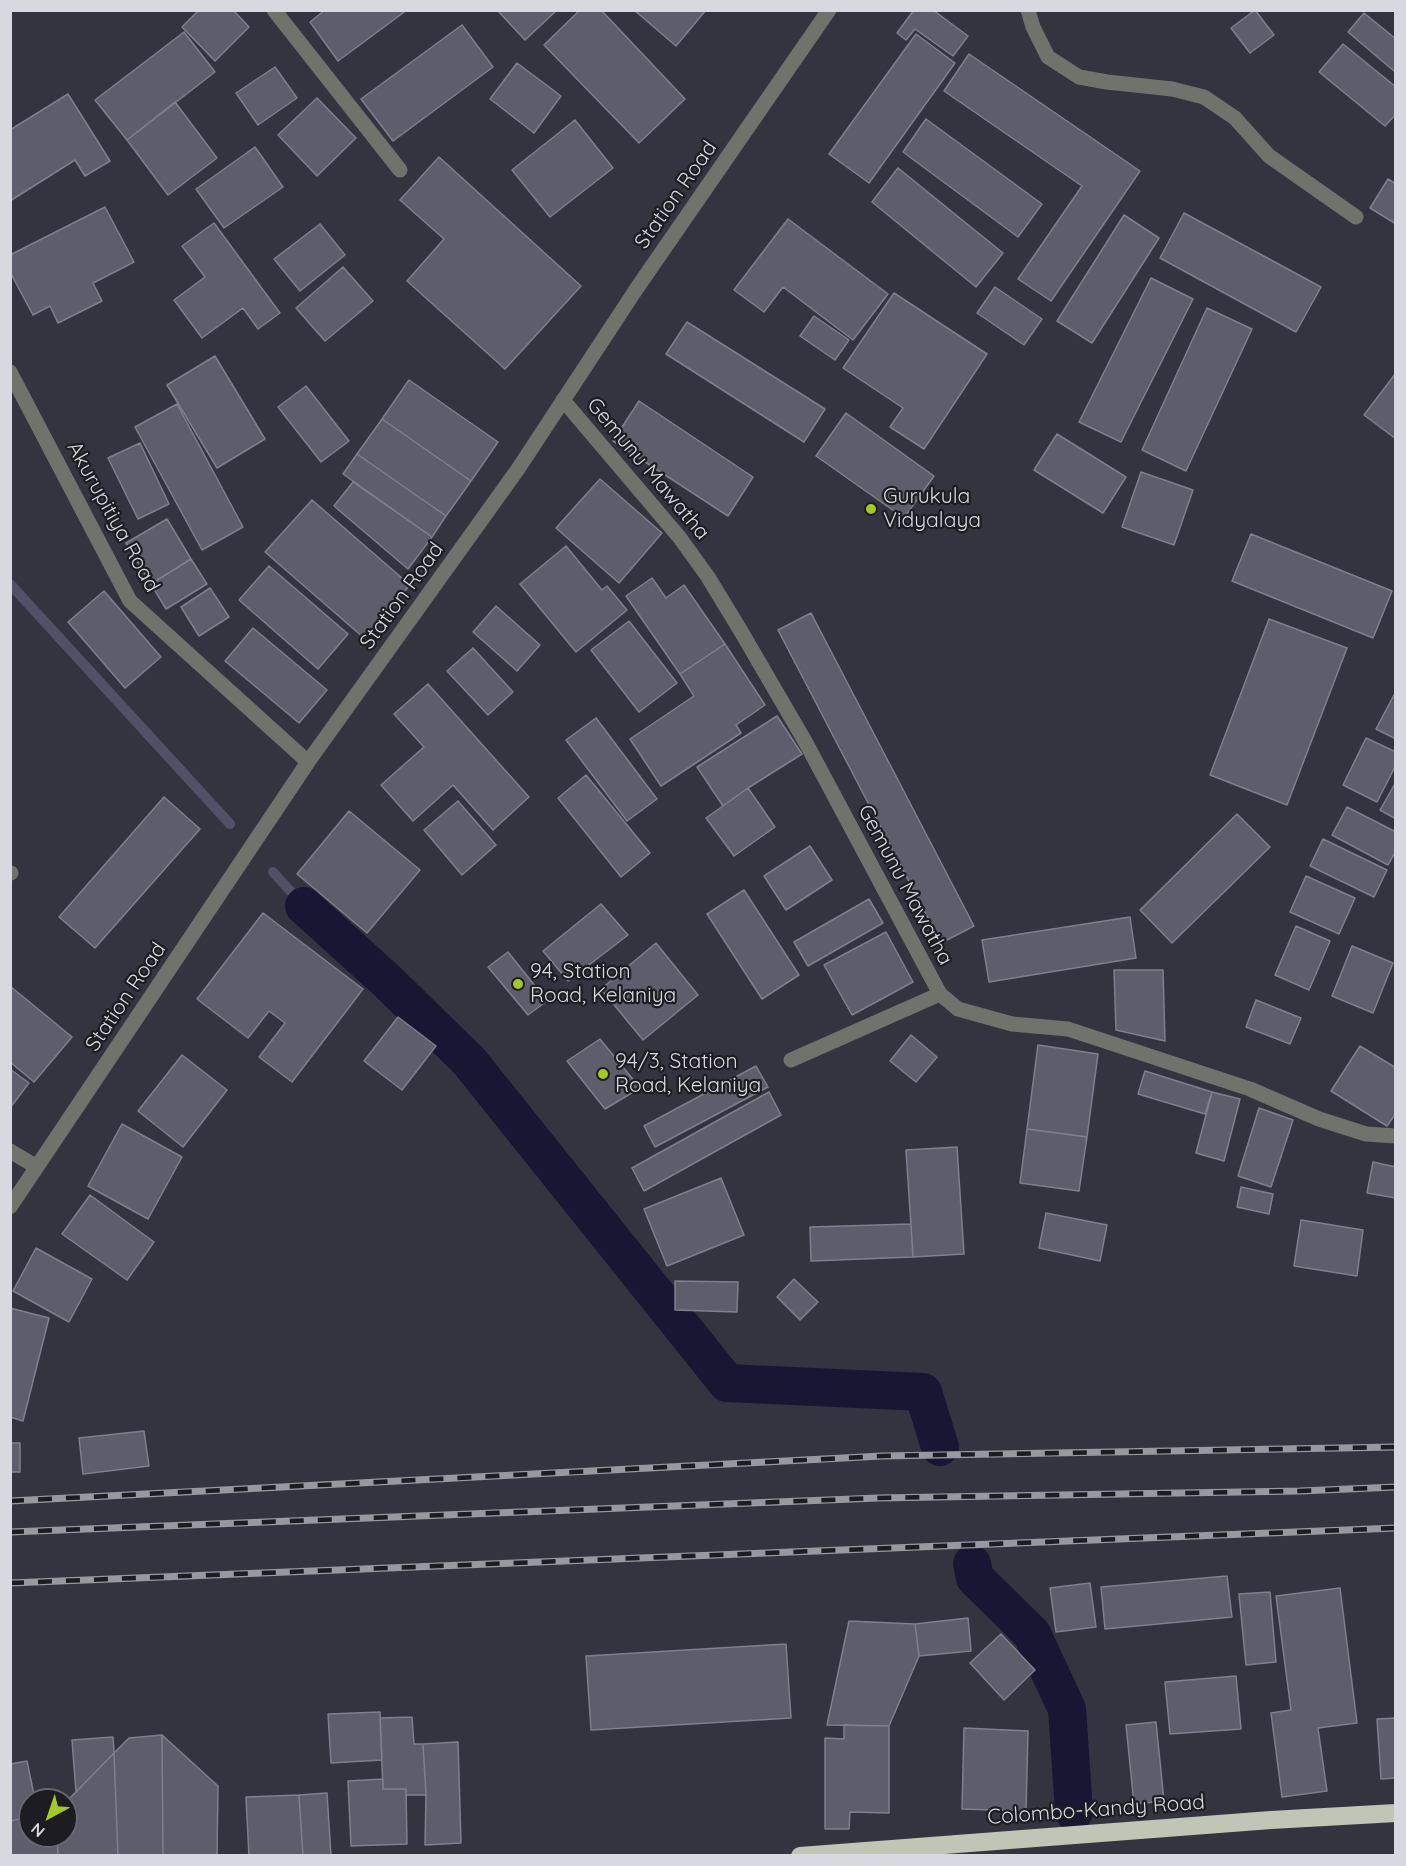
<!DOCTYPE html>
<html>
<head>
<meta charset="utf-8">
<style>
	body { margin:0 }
	#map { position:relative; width:1406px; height:1866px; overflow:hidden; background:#343441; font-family:Quicksand,sans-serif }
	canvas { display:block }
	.frame { position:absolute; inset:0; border:12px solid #d7d8e0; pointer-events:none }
	.north { position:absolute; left:18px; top:1788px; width:60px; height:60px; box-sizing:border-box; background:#1c1c22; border:2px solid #67676e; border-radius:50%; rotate:220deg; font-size:16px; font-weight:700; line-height:24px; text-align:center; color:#d7d8e0 }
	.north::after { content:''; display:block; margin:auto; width:21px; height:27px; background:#a4c825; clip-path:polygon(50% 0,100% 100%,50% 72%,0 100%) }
</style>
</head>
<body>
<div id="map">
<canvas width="1406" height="1866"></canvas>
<div class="frame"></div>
<div class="north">N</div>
</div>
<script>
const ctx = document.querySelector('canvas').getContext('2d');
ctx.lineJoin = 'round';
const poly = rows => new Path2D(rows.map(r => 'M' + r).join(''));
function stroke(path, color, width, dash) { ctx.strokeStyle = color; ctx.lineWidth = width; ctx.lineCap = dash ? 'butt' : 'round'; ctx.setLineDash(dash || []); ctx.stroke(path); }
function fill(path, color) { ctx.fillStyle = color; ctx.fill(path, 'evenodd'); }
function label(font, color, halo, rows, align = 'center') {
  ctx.font = font + ' Quicksand,sans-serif'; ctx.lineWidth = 4.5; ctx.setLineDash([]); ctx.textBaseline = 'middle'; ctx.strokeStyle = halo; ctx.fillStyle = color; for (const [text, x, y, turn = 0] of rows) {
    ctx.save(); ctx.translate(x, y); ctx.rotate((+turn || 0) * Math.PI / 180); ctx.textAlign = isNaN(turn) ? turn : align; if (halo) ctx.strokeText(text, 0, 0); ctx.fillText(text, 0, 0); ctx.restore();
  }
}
stroke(poly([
	[10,584,230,824],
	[273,872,304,906]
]), '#525067', 10);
stroke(poly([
	[304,906,387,981,469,1061,727,1383,923,1392,940,1447],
	[972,1564,975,1578,1032,1634,1067,1709,1074,1812]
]), '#191633', 38);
const building = poly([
	[199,10,233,10,249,27,215,61,182,27,199,10],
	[325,10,407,10,338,61,310,22,325,10],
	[497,10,557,10,525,40,497,10],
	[580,10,601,10,685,99,639,143,544,45,580,10],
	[634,10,706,10,676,46,634,10],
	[914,10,933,10,968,36,953,56,915,29,906,40,897,33,914,10],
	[1255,10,1274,35,1250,53,1231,28,1255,10],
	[1364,13,1396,39,1396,69,1394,71,1348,32,1364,13],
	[462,25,493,67,393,141,361,99,462,25],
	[184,32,215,72,127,140,95,100,184,32],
	[916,34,955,63,869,183,829,154,916,34],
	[1343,44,1396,87,1396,114,1385,126,1319,72,1343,44],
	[969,54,1140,171,1051,301,1018,279,1082,186,944,91,969,54],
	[517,63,561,96,534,133,490,99,517,63],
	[275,67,297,98,258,125,236,93,275,67],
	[68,94,110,161,85,176,75,160,10,201,10,130,68,94],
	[317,98,356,138,317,176,278,135,317,98],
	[175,102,217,158,168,195,127,140,175,102],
	[926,119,1042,204,1018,237,903,152,926,119],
	[575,120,613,168,550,217,512,170,575,120],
	[255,147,283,187,224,228,196,189,255,147],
	[439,157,581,286,505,369,407,281,444,239,400,200,439,157],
	[898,168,1003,253,976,287,872,202,898,168],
	[1388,179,1396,184,1396,224,1370,208,1388,179],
	[105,207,134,262,93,283,102,301,58,323,50,306,33,315,10,272,10,255,105,207],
	[1184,213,1321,287,1296,332,1160,258,1184,213],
	[1124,215,1159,238,1092,343,1057,321,1124,215],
	[788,219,888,294,853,340,783,287,764,312,734,290,788,219],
	[214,223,280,313,258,329,243,308,202,338,174,300,205,277,182,246,214,223],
	[320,224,345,255,300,291,274,259,320,224],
	[343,267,373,301,325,341,296,308,343,267],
	[1151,278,1193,299,1121,442,1079,422,1151,278],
	[995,287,1042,319,1024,345,977,313,995,287],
	[894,293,987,354,924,449,890,427,903,408,843,368,894,293],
	[1207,308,1252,329,1186,471,1142,450,1207,308],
	[814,316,849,340,835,360,800,336,814,316],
	[687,322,825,409,804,442,666,354,687,322],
	[215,356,265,439,217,468,167,385,215,356],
	[1396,373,1396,439,1364,415,1396,373],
	[409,380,498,442,471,481,382,419,409,380],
	[306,386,349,441,321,462,278,407,306,386],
	[639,401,753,477,728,516,613,441,639,401],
	[177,404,243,527,202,550,135,427,177,404],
	[846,413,934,476,904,518,816,456,846,413],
	[382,419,471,481,446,516,357,454,382,419],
	[1057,434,1126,477,1103,513,1034,470,1057,434],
	[140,443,169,504,138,519,108,458,140,443],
	[357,454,446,516,432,537,343,474,357,454],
	[1141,472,1193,490,1174,545,1122,527,1141,472],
	[600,479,662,533,619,583,556,528,600,479],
	[353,482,432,537,408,569,334,506,353,482],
	[312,500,410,585,364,638,265,552,312,500],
	[167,519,191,559,151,584,126,543,167,519],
	[1251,534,1392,591,1373,638,1232,581,1251,534],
	[566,546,602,590,607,586,627,610,576,652,520,584,566,546],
	[191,559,207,584,166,609,151,584,191,559],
	[269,566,348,634,318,669,239,600,269,566],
	[652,578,666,598,684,585,725,644,680,674,626,596,652,578],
	[210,588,229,617,199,636,181,607,210,588],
	[104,591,161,657,125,688,68,622,104,591],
	[496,606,540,645,517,671,473,632,496,606],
	[811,613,974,926,941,943,778,630,811,613],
	[1269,619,1347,648,1287,805,1210,775,1269,619],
	[629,621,677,683,639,712,591,650,629,621],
	[253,628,327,690,299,723,225,661,253,628],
	[725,644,765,705,736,725,741,733,661,786,630,739,694,696,680,674,725,644],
	[473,648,513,692,488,715,447,671,473,648],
	[428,684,529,797,493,830,453,785,413,821,381,785,424,747,394,714,428,684],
	[1394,695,1396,696,1396,739,1376,729,1394,695],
	[777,716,802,754,748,788,723,806,697,767,777,716],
	[596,718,657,799,627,821,566,740,596,718],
	[1366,738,1396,752,1396,765,1377,802,1343,785,1366,738],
	[586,775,650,853,621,877,558,798,586,775],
	[1396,782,1396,819,1380,810,1396,782],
	[748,788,775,827,734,856,706,818,748,788],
	[164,797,200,829,95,948,59,917,164,797],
	[458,801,496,845,462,875,424,830,458,801],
	[1347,807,1396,832,1396,851,1388,865,1332,835,1347,807],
	[349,811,420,870,367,933,297,874,349,811],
	[1237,814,1270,847,1172,943,1140,910,1237,814],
	[1323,839,1387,870,1374,897,1310,866,1323,839],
	[810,846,832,880,786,910,764,876,810,846],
	[1306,876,1355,898,1339,934,1290,912,1306,876],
	[744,890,799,975,762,999,707,914,744,890],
	[869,899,883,923,808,966,794,942,869,899],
	[601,904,628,935,568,981,543,951,601,904],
	[263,913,363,989,292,1082,259,1057,285,1023,269,1011,248,1038,197,999,263,913],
	[1130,917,1136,958,989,982,982,940,1130,917],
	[1296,926,1330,941,1309,990,1275,975,1296,926],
	[886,932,913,982,852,1015,824,965,886,932],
	[656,943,698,995,643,1040,601,989,656,943],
	[1352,946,1393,963,1373,1013,1332,996,1352,946],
	[508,952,547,1001,528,1015,488,967,508,952],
	[1114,970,1163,970,1165,1041,1116,1030,1114,970],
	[10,986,72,1037,34,1082,10,1062,10,986],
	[1256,1000,1301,1018,1290,1044,1246,1027,1256,1000],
	[398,1017,436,1046,402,1090,364,1061,398,1017],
	[911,1035,937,1057,916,1082,890,1061,911,1035],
	[600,1039,640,1088,605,1109,567,1061,600,1039],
	[1038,1045,1098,1054,1087,1137,1027,1129,1038,1045],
	[1360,1046,1396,1068,1396,1113,1387,1126,1331,1091,1360,1046],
	[182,1055,227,1090,183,1147,138,1111,182,1055],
	[756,1066,768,1087,655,1147,644,1126,756,1066],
	[10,1069,29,1083,10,1108,10,1069],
	[1145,1071,1212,1092,1205,1114,1138,1094,1145,1071],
	[769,1092,781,1115,644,1191,632,1168,769,1092],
	[1212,1092,1240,1099,1224,1161,1196,1153,1212,1092],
	[1259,1108,1293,1120,1271,1187,1238,1176,1259,1108],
	[122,1124,182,1157,148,1219,88,1186,122,1124],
	[1027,1129,1087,1137,1079,1191,1020,1183,1027,1129],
	[957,1147,964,1254,913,1257,906,1150,957,1147],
	[1373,1162,1396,1167,1396,1198,1367,1193,1373,1162],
	[721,1178,744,1235,667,1266,644,1209,721,1178],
	[1241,1187,1273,1194,1269,1214,1237,1207,1241,1187],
	[90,1195,154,1242,127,1280,62,1234,90,1195],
	[1046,1213,1107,1225,1100,1261,1039,1248,1046,1213],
	[1301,1220,1363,1230,1357,1276,1294,1266,1301,1220],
	[911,1224,913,1257,811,1261,810,1227,911,1224],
	[36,1248,92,1279,69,1322,13,1291,36,1248],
	[794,1279,818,1302,800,1320,777,1297,794,1279],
	[675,1281,738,1282,737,1312,675,1310,675,1281],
	[10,1308,49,1318,23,1421,10,1417,10,1308],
	[144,1431,149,1466,83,1474,79,1438,144,1431],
	[10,1443,20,1443,20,1472,10,1472,10,1443],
	[1227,1576,1232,1617,1105,1629,1101,1587,1227,1576],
	[1090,1583,1096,1627,1056,1632,1050,1588,1090,1583],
	[1340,1588,1357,1723,1318,1728,1327,1791,1282,1797,1271,1713,1291,1710,1276,1596,1340,1588],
	[1270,1592,1276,1662,1246,1665,1239,1594,1270,1592],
	[968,1618,971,1651,919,1656,915,1624,968,1618],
	[849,1621,915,1624,919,1656,889,1726,827,1725,849,1621],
	[1001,1634,1035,1670,1004,1700,970,1663,1001,1634],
	[786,1644,791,1718,591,1730,586,1656,786,1644],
	[1236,1676,1241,1729,1170,1734,1165,1682,1236,1676],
	[380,1712,382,1760,331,1763,328,1714,380,1712],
	[412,1717,414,1744,423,1744,426,1795,406,1795,406,1789,383,1789,380,1718,412,1717],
	[1396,1718,1396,1778,1381,1779,1377,1719,1396,1718],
	[1156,1722,1164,1801,1134,1804,1126,1725,1156,1722],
	[844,1725,889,1726,889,1813,850,1812,849,1829,825,1829,825,1738,844,1739,844,1725],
	[964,1728,1028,1731,1026,1811,962,1809,964,1728],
	[162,1735,218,1786,217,1856,163,1856,162,1735],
	[162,1735,163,1856,118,1856,114,1753,129,1738,162,1735],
	[113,1737,114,1753,76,1792,72,1740,113,1737],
	[458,1742,461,1843,425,1845,426,1795,423,1744,458,1742],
	[114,1753,118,1856,58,1856,57,1836,66,1836,66,1802,114,1753],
	[27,1761,35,1800,30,1800,30,1817,10,1821,10,1764,27,1761],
	[383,1779,383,1789,406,1789,407,1844,351,1846,348,1781,383,1779],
	[327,1793,331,1856,303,1856,299,1795,327,1793],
	[299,1795,303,1856,249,1856,246,1797,299,1795],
	[30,1817,30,1836,57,1836,58,1856,10,1856,10,1821,30,1817]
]);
fill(building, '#5d5d6b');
stroke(building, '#7f7f8f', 1.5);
stroke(poly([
	[274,10,400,170],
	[1028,10,1033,27,1048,57,1079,77,1107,82,1172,89,1204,97,1235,118,1269,156,1356,217],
	[10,372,130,601,308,762],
	[563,400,680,538,708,577,742,633,806,743,940,994,958,1009,1012,1024,1068,1029,1250,1089,1319,1119,1366,1134,1396,1136],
	[10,873,11,873],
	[791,1060,940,994],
	[10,1151,37,1167],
	[10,1207,308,762,518,469,637,288,829,10]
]), '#70726c', 15);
stroke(poly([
	[800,1856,1271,1820,1396,1813]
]), '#c0c6b6', 18);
const rail = poly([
	[10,1501,882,1456,1396,1447],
	[10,1532,878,1498,1300,1491,1396,1487],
	[10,1583,1396,1528]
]);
stroke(rail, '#9898a2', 7);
stroke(rail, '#1c1c22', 4.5, [14]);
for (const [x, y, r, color] of [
	[871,509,6,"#a4c825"],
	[518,984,6,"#a4c825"],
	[603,1074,6,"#a4c825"]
]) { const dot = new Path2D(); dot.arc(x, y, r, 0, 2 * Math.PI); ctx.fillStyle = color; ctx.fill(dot); stroke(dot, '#1c1c22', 2); }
label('21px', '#d7d8e0', '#1c1c22', [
	["Station Road",676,195,-55],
	["Gemunu Mawatha",648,469,50],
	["Akurupitiya Road",113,517,61],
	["Station Road",402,596,-54],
	["Gemunu Mawatha",905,885,62],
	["Station Road",126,997,-56],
	["Colombo-Kandy Road",1096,1810,-4]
]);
label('21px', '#d7d8e0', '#1c1c22', [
	["Gurukula",883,497],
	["Vidyalaya",883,521],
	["94, Station",530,972],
	["Road, Kelaniya",530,996],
	["94/3, Station",615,1062],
	["Road, Kelaniya",615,1086]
], 'left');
</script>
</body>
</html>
